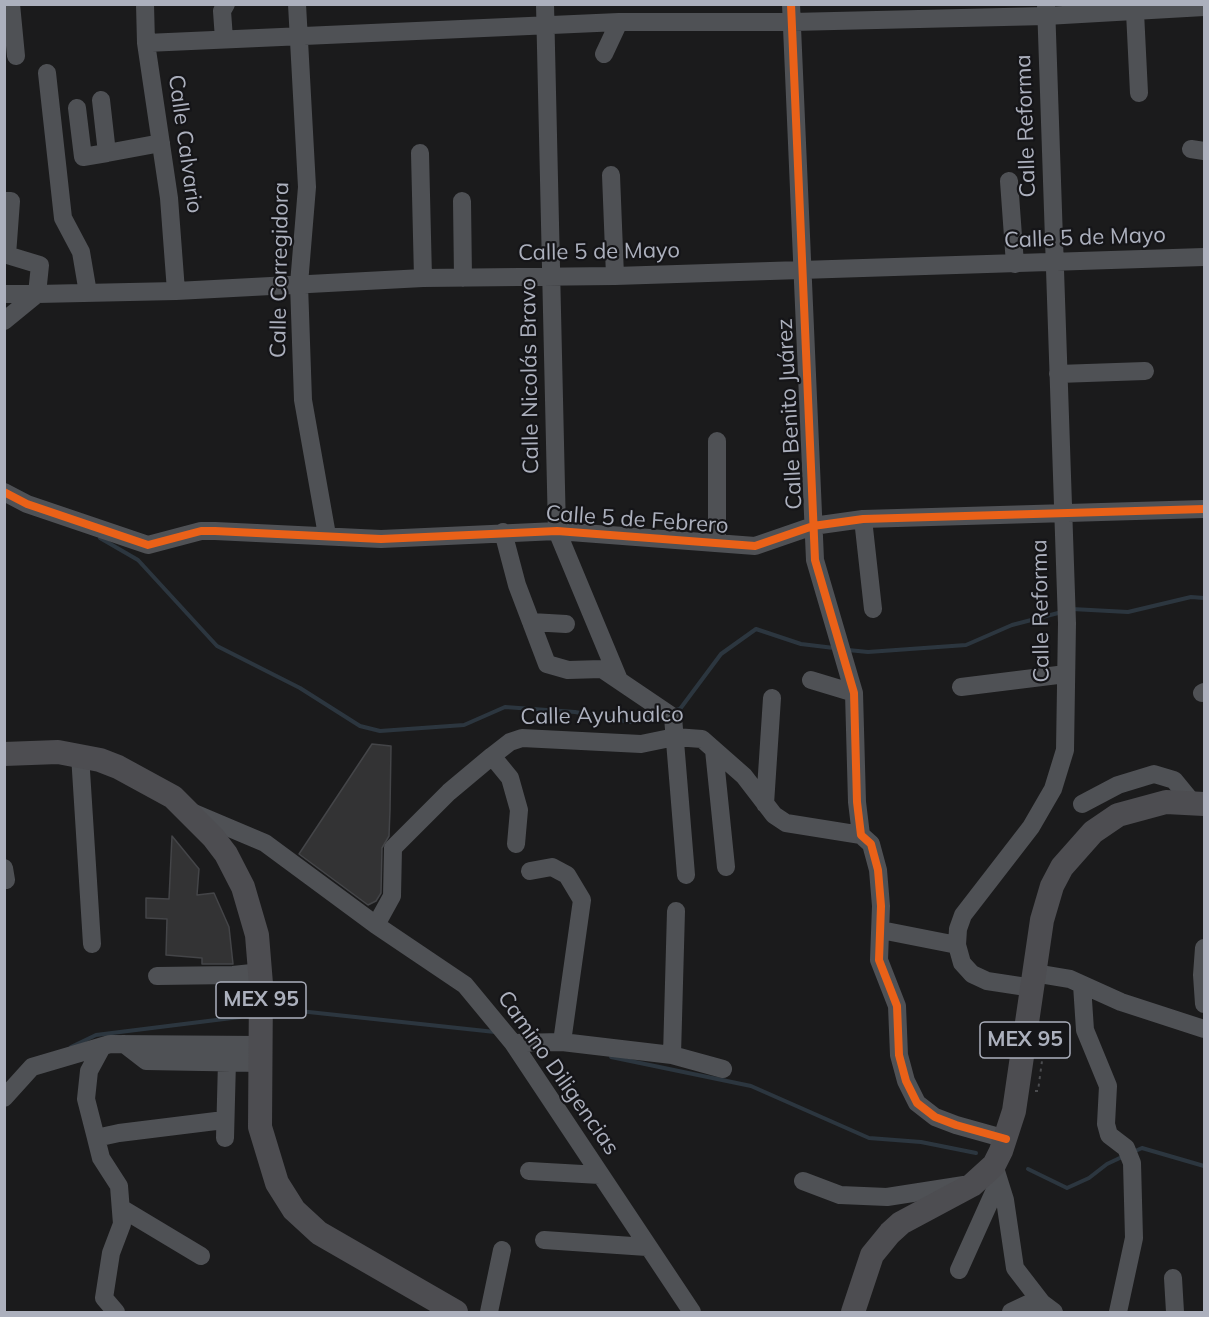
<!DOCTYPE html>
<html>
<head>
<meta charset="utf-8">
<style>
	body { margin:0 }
	#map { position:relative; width:1209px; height:1317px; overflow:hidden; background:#1b1b1c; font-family:Mulish,sans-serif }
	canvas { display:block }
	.frame { position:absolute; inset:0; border:6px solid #acb0bd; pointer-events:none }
</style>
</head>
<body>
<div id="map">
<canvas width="1209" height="1317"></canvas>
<div class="frame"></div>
</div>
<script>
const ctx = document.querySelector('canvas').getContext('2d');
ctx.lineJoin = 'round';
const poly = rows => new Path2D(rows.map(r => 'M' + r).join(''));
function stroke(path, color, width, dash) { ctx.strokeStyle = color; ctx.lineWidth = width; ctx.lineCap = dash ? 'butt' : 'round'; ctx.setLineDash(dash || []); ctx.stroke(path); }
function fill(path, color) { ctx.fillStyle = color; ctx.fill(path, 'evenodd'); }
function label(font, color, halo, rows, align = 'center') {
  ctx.font = font + ' Mulish,sans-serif'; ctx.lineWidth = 4.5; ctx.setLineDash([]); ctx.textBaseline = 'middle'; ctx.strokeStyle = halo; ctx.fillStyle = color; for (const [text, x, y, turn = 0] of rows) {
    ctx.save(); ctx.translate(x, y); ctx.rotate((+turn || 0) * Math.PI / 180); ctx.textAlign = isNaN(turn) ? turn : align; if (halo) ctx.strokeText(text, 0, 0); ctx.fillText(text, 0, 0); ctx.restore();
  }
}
stroke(poly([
	[100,538,138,560,217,646,300,688,360,726,380,731,464,725,505,707,575,712,630,722,657,715],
	[1072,609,1128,612,1191,597,1204,598],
	[848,650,868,652,966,645,1012,625,1062,612],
	[673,711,680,709,721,654,756,629,801,644,834,648],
	[290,1010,495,1032],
	[71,1047,96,1035,240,1017],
	[611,1057,751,1086,869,1138,921,1142,976,1153],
	[1133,1152,1142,1148,1204,1166],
	[1028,1169,1067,1188,1089,1178,1107,1164,1124,1156]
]), '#2c363f', 4);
const building = poly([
	[372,744,391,746,390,810,389,836,382,848,381,893,376,901,368,905,299,854,372,744],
	[172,836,199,869,197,895,214,893,229,927,233,964,202,964,202,958,166,955,167,919,146,918,146,898,169,899,172,836]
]);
fill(building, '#333334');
stroke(building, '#444548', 1.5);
stroke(poly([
	[1035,1091,1038,1091,1046,1031,1043,1031]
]), '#4b4c4f', 2, [3, 4.5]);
stroke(poly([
	[11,4,16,56],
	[145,4,146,43,169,198,176,291],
	[297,4,307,187,299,284,303,400,327,535],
	[545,4,557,531,619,680],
	[791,4,815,560,854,693,857,802,861,835,871,844,878,870,881,906,879,960,897,1006,899,1055,906,1081,917,1103,935,1117,956,1125,1006,1139],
	[1135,12,1139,93],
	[224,39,222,11,226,4],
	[146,43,619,22,792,22,1046,16,1204,7],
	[604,54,619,22],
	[47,73,63,218,81,252,88,293],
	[101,100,107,153,161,143],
	[77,108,83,157,107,153],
	[1191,149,1204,151],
	[420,153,423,278],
	[611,175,615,276],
	[1009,181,1015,264],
	[4,201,11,201,7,255,40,265,37,294,4,294],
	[462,201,463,278],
	[4,321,37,294,176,291,423,278,615,276,1204,257],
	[1058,374,1145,371],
	[4,492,27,504,148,545,201,531,215,531,381,539,557,531,755,546,813,526,863,519,1204,509],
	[863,519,873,609],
	[503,532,517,585,547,664,568,670,602,669,673,717,686,875],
	[717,543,717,441],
	[531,622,566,624],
	[811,680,854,693],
	[961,687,1066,674],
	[1202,693,1204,692],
	[714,750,726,867],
	[80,755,92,944],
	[492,756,510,778,519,810,516,844],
	[765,804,772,698],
	[1082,804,1118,785,1154,774,1174,780,1192,802],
	[194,813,265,843,376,925,465,985,513,1043,692,1312],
	[4,868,6,880],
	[530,871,552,867,567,875,582,900,562,1042],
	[376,925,392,896,393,848,449,792,492,756,510,742,522,738,641,744,675,737,702,739,744,776,774,815,786,823,861,835],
	[881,930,957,945],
	[1204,948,1202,975,1204,1004],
	[1034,973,1070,979,1121,1002,1204,1029],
	[157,976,233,975,261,972],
	[1082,985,1085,1030,1108,1086,1106,1124,1109,1135,1126,1148,1132,1163,1134,1238,1118,1312],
	[1033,988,987,981,972,974,962,963,957,945,958,929,963,915,1031,827,1053,789,1065,750,1067,623,1046,4],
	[513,1043,562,1042,672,1055,723,1069],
	[124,1044,146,1061,260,1063],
	[672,1055,676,911],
	[4,1098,32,1067,110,1044,261,1045],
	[96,1138,86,1099,89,1071,102,1047],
	[225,1138,227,1061],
	[994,1165,1005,1200,1015,1268,1042,1303,1054,1312],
	[529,1171,600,1175],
	[803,1181,840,1195,887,1197,964,1185],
	[121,1208,201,1256],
	[544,1240,647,1247],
	[959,1270,999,1181],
	[1173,1278,1175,1312],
	[116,1312,104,1298,111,1253,122,1224,119,1186,101,1158,96,1138,119,1133,224,1120],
	[489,1312,502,1250],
	[1011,1312,1028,1304,1048,1309]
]), '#4f5155', 18);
stroke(poly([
	[4,754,58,752,100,760,118,767,173,797,213,837,226,854,243,887,257,935,261,984,260,1127,277,1183,294,1210,319,1233,456,1312],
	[853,1312,872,1255,890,1233,901,1223,972,1185,994,1165,1001,1151,1014,1111,1042,920,1052,886,1062,867,1093,832,1118,815,1166,802,1204,804]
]), '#4d4d51', 24);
stroke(poly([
	[1006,1040,1044,1046]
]), '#4b4c4f', 2, [3, 4.5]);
stroke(poly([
	[791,4,815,560,854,693,857,802,861,835,871,844,878,870,881,906,879,960,897,1006,899,1055,906,1081,917,1103,935,1117,956,1125,1006,1139],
	[4,492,27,504,148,545,201,531,215,531,381,539,557,531,755,546,813,526,863,519,1204,509]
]), '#ea6118', 8);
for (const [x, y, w] of [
	[261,1000,90],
	[1025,1040,90]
]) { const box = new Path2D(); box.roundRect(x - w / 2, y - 18, w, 36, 4.5); ctx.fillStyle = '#151518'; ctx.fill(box); stroke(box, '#acb0bd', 1.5); }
label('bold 21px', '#acb0bd', null, [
	["MEX 95",261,1000],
	["MEX 95",1025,1040]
]);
label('22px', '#acb0bd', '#151518', [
	["Calle Reforma",1026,126,-92],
	["Calle Calvario",185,144,82],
	["Calle 5 de Mayo",1085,238,-2],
	["Calle 5 de Mayo",599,252,-1],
	["Calle Corregidora",280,270,-89],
	["Calle Nicolás Bravo",530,376,-91],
	["Calle Benito Juárez",790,414,-93],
	["Calle 5 de Febrero",637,520,4],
	["Calle Reforma",1041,611,-91],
	["Calle Ayuhualco",602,716,-1],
	["Camino Diligencias",558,1073,55]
]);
</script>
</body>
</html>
